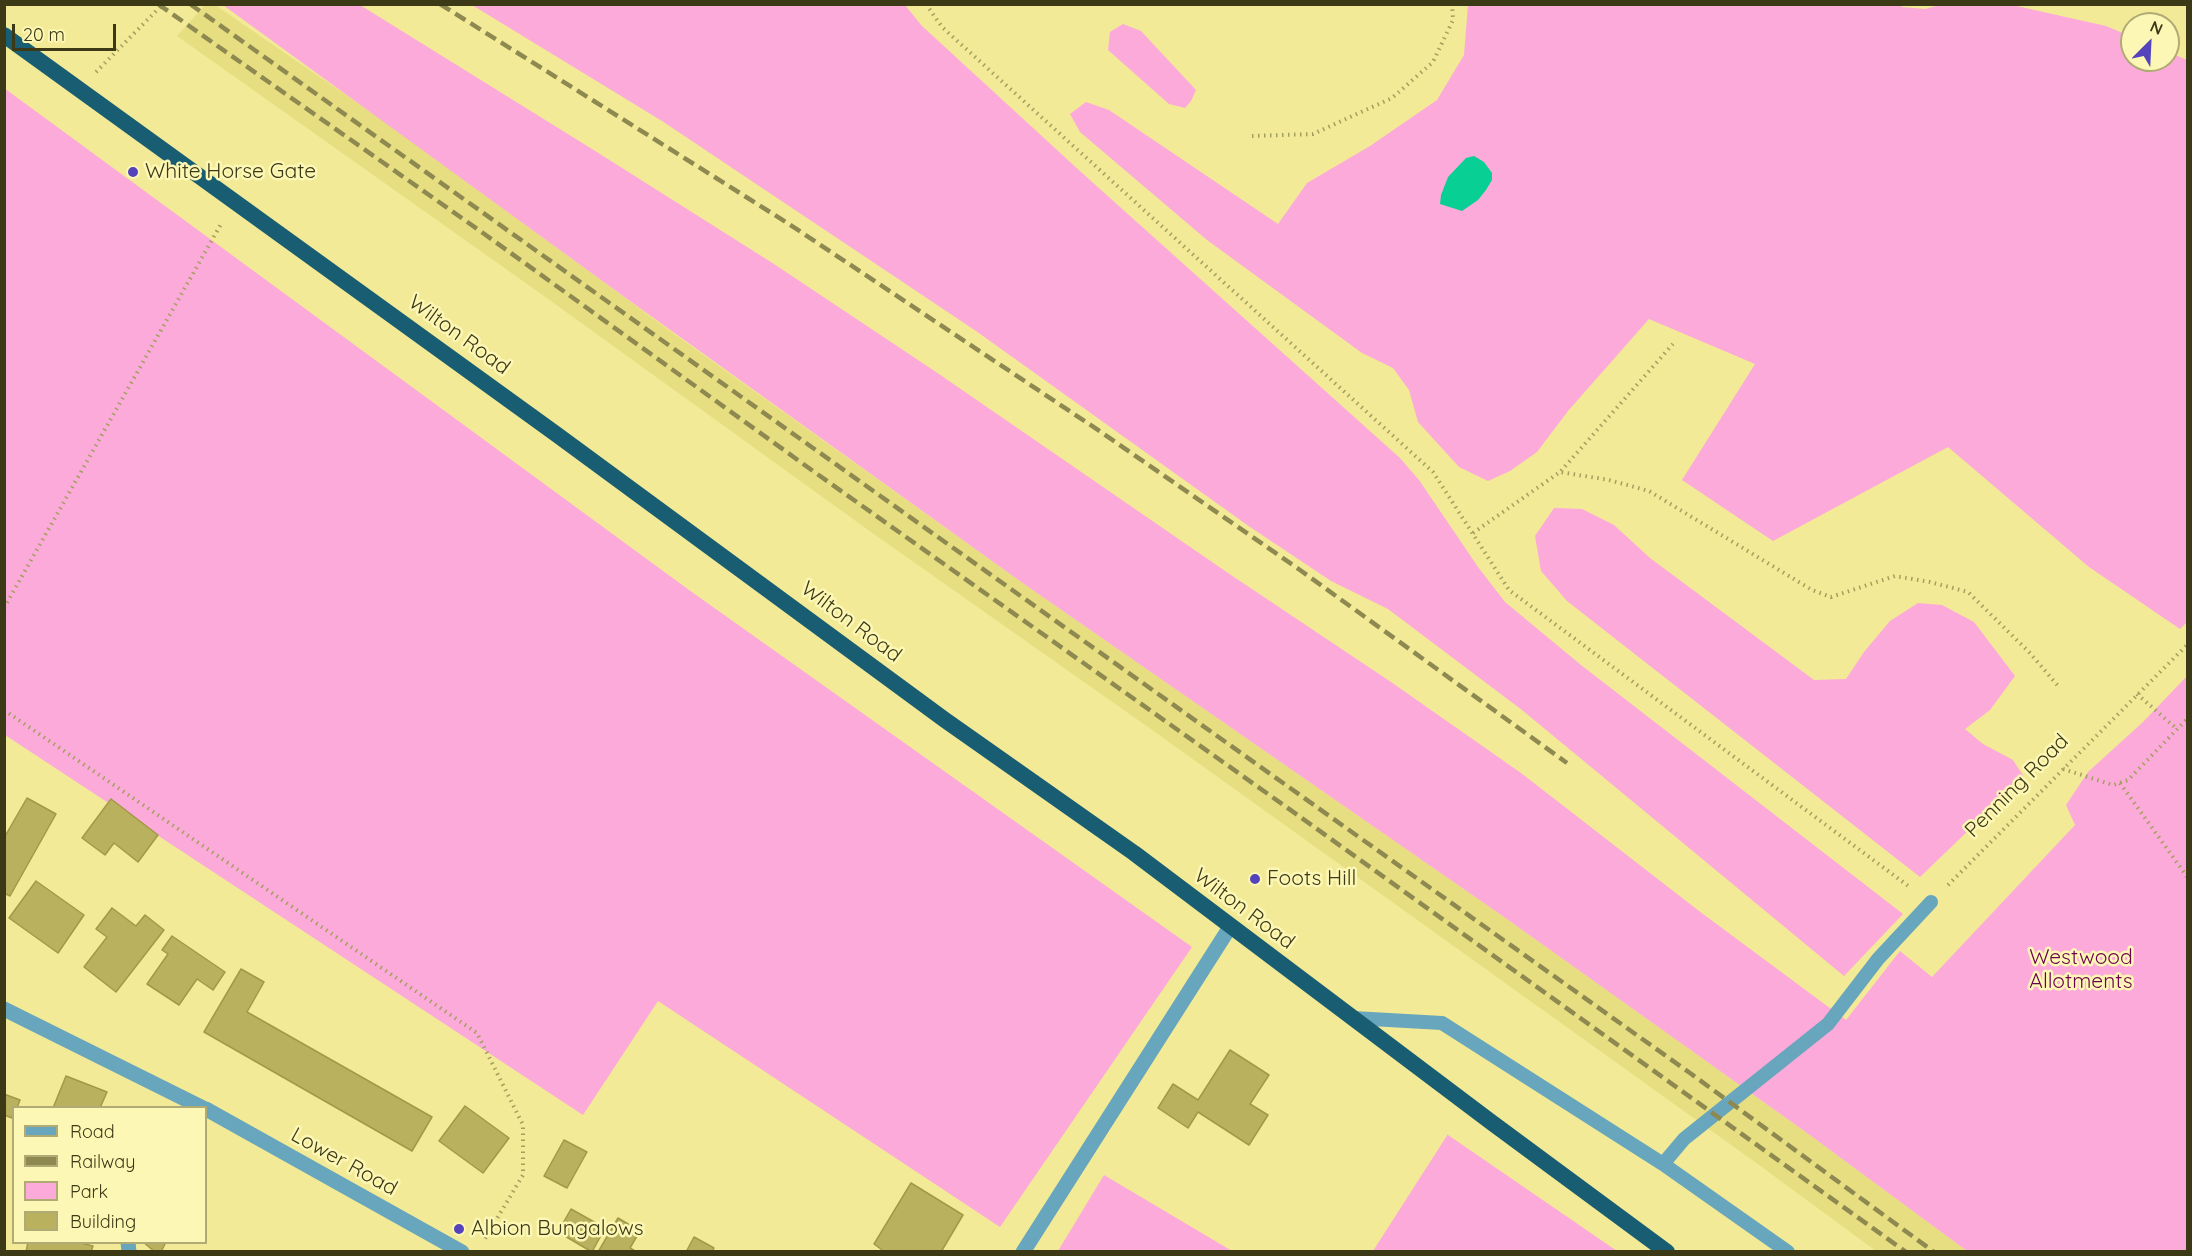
<!DOCTYPE html>
<html>
<head>
<meta charset="utf-8">
<style>
	body { margin:0 }
	#map { position:relative; width:2192px; height:1256px; overflow:hidden; background:#f2ea96; font-family:Quicksand,sans-serif }
	canvas { display:block }
	.frame { position:absolute; inset:0; border:6px solid #3c3916; pointer-events:none }
	.legend { position:absolute; left:12px; top:1106px; width:195px; height:138px; box-sizing:border-box; background:#fdf7b5; border:2px solid #b0ab75; margin:0; padding:8px 10px; list-style:none; font-size:18px; color:#3c3916 }
	.legend li { display:flex; align-items:center; gap:12px; height:30px }
	.legend b { width:30px; border:2px solid #b0ab75 }
	.north { position:absolute; left:2120px; top:12px; width:60px; height:60px; box-sizing:border-box; background:#fdf7b5; border:2px solid #b0ab75; border-radius:50%; rotate:24deg; font-size:16px; font-weight:700; line-height:24px; text-align:center; color:#3c3916 }
	.north::after { content:''; display:block; margin:auto; width:21px; height:27px; background:#5443ba; clip-path:polygon(50% 0,100% 100%,50% 72%,0 100%) }
	.scale { position:absolute; left:12px; top:24px; width:104px; height:27px; box-sizing:border-box; border:3px solid #3c3916; border-top:0; padding-left:8px; font-size:18px; line-height:21px; white-space:nowrap; color:#3c3916; -webkit-text-stroke:4px #fdf7b5; paint-order:stroke }
</style>
</head>
<body>
<div id="map">
<canvas width="2192" height="1256"></canvas>
<div class="frame"></div>
<ul class="legend">
<li><b style="height:8px;background:#68a6bd"></b>Road</li>
<li><b style="height:8px;background:#8e8950"></b>Railway</li>
<li><b style="height:16px;background:#fcaada"></b>Park</li>
<li><b style="height:16px;background:#bab15f"></b>Building</li>
</ul>
<div class="north">N</div>
<div class="scale">20 m</div>
</div>
<script>
const ctx = document.querySelector('canvas').getContext('2d');
ctx.lineJoin = 'round';
function fill(path, color) { ctx.fillStyle = color; ctx.fill(path, 'evenodd'); }
const poly = rows => new Path2D(rows.map(r => 'M' + r).join(''));
function stroke(path, color, width, dash) { ctx.strokeStyle = color; ctx.lineWidth = width; ctx.lineCap = dash ? 'butt' : 'round'; ctx.setLineDash(dash || []); ctx.stroke(path); }
function label(font, color, halo, rows, align = 'center') {
  ctx.font = font + ' Quicksand,sans-serif'; ctx.lineWidth = 5; ctx.setLineDash([]); ctx.textBaseline = 'middle'; ctx.strokeStyle = halo; ctx.fillStyle = color; for (const [text, x, y, turn = 0] of rows) {
    ctx.save(); ctx.translate(x, y); ctx.rotate((+turn || 0) * Math.PI / 180); ctx.textAlign = isNaN(turn) ? turn : align; if (halo) ctx.strokeText(text, 0, 0); ctx.fillText(text, 0, 0); ctx.restore();
  }
}
fill(poly([
	[205,5,215,5,381,119,677,336,1024,584,1504,917,1807,1133,1967,1251,1876,1251,1755,1162,1155,732,871,532,537,291,177,36]
]), '#e7de81');
fill(poly([
	[1900,4,1902,7,1925,9,1940,5,2012,5,2106,26,2132,37,2132,60,2168,60,2168,52,2187,60,2187,622,2180,629,2089,567,1948,447,1773,541,1682,480,1755,364,1649,319,1568,411,1537,452,1510,471,1488,481,1459,467,1418,422,1409,390,1393,368,1362,353,1207,240,1080,132,1070,114,1086,102,1109,110,1278,224,1307,183,1370,146,1437,100,1464,55,1468,5],
	[223,5,360,5,592,149,774,264,936,372,1228,573,1391,682,1521,773,1699,911,1846,1020,1900,951,1932,977,2075,825,2066,805,2088,772,2143,722,2187,676,2187,1251,1967,1251,1807,1133,1504,917,1024,584,623,296],
	[472,5,905,5,922,26,1081,172,1400,458,1419,480,1478,567,1505,602,1581,665,1903,914,1844,976,1522,710,1388,609,1331,581,1250,527,976,331,662,121],
	[1123,24,1141,31,1196,90,1191,101,1185,108,1169,104,1108,50,1110,32],
	[4,88,689,590,1192,947,1000,1227,658,1001,583,1115,5,735],
	[1554,508,1582,509,1614,525,1650,558,1814,680,1846,679,1864,652,1890,621,1918,603,1942,605,1974,622,2015,676,1990,710,1965,729,1983,744,2013,760,2024,777,1920,877,1567,601,1541,571,1535,536],
	[1448,1134,1448,1135,1617,1251,1373,1251],
	[1104,1175,1232,1251,1058,1251]
]), '#fcaada');
fill(poly([
	[1474,156,1484,162,1492,173,1492,180,1486,190,1478,200,1462,211,1440,204,1441,195,1448,177,1466,158]
]), '#08cf93');
const building = poly([
	[27,798,56,814,10,896,4,893,4,838,27,798],
	[111,799,158,835,138,862,114,843,105,855,82,838,111,799],
	[36,881,84,915,58,953,9,918,36,881],
	[112,908,136,926,145,915,164,930,116,992,84,967,107,937,96,929,112,908],
	[172,936,225,972,213,990,197,979,179,1005,147,984,168,954,162,950,172,936],
	[241,969,264,982,247,1012,432,1117,412,1151,204,1032,241,969],
	[1230,1050,1269,1075,1250,1104,1268,1115,1249,1145,1198,1112,1188,1128,1158,1108,1173,1084,1198,1100,1230,1050],
	[66,1076,107,1092,100,1108,53,1108,66,1076],
	[4,1094,20,1100,17,1108,14,1108,12,1118,4,1115,4,1094],
	[465,1106,509,1138,483,1173,439,1141,465,1106],
	[564,1140,587,1152,567,1188,544,1176,564,1140],
	[911,1183,963,1215,941,1252,885,1252,874,1244,911,1183],
	[571,1209,605,1228,592,1252,558,1232,571,1209],
	[618,1218,640,1231,630,1248,637,1252,598,1252,618,1218],
	[694,1237,714,1248,712,1252,686,1252,694,1237],
	[28,1242,77,1242,93,1246,91,1252,26,1252,28,1242],
	[143,1242,166,1242,161,1252,155,1252,143,1242]
]);
fill(building, '#bab15f');
stroke(building, '#a19946', 1.5);
stroke(poly([
	[926,4,942,27,1433,472,1509,590,1911,888],
	[96,72,163,4],
	[1252,136,1313,134,1392,98,1433,62,1453,20,1452,4],
	[1561,471,1673,344],
	[1473,533,1560,472,1609,480,1649,491,1812,590,1831,597,1895,576,1930,582,1968,592,2029,652,2059,687],
	[4,608,221,224],
	[2137,694,2177,729],
	[4,710,477,1033,523,1125,523,1175,483,1242],
	[2063,769,2113,785,2128,780,2188,718],
	[2120,783,2188,878],
	[1948,885,2188,644]
]), '#a49f5f', 4, [1.5, 4.5]);
stroke(poly([
	[1353,1018,1442,1023,1663,1164,1788,1252],
	[1663,1164,1684,1139,1828,1024,1878,959,1931,902]
]), '#68a6bd', 14);
stroke(poly([
	[128,1242,129,1252],
	[1023,1252,1230,927]
]), '#68a6bd', 15);
stroke(poly([
	[4,1009,203,1108],
	[206,1109,462,1252]
]), '#68a6bd', 15);
stroke(poly([
	[4,35,556,434,945,720,1134,853,1491,1122,1667,1252]
]), '#195d72', 16);
stroke(poly([
	[158,4,483,233,813,471,1299,816,1906,1252],
	[190,4,1690,1073,1934,1252],
	[440,4,789,224,1101,432,1300,570,1567,763]
]), '#8e8950', 4.5, [12, 6]);
for (const [x, y, r, color] of [
	[133,172,6,"#5443ba"],
	[1255,879,6,"#5443ba"],
	[459,1229,6,"#5443ba"]
]) { const dot = new Path2D(); dot.arc(x, y, r, 0, 2 * Math.PI); ctx.fillStyle = color; ctx.fill(dot); stroke(dot, '#fdf7b5', 2); }
label('21px', '#3c3916', '#fdf7b5', [
	["White Horse Gate",145,172],
	["Foots Hill",1267,879],
	["Albion Bungalows",471,1229]
], 'left');
label('21px', '#3c3916', '#fdf7b5', [
	["Wilton Road",459,335,36],
	["Wilton Road",851,622,37],
	["Penning Road",2017,786,-45],
	["Wilton Road",1244,909,37],
	["Lower Road",344,1162,29]
]);
label('21px', '#6d0050', '#fdf7b5', [
	["Westwood",2081,958],
	["Allotments",2081,982]
]);
</script>
</body>
</html>
